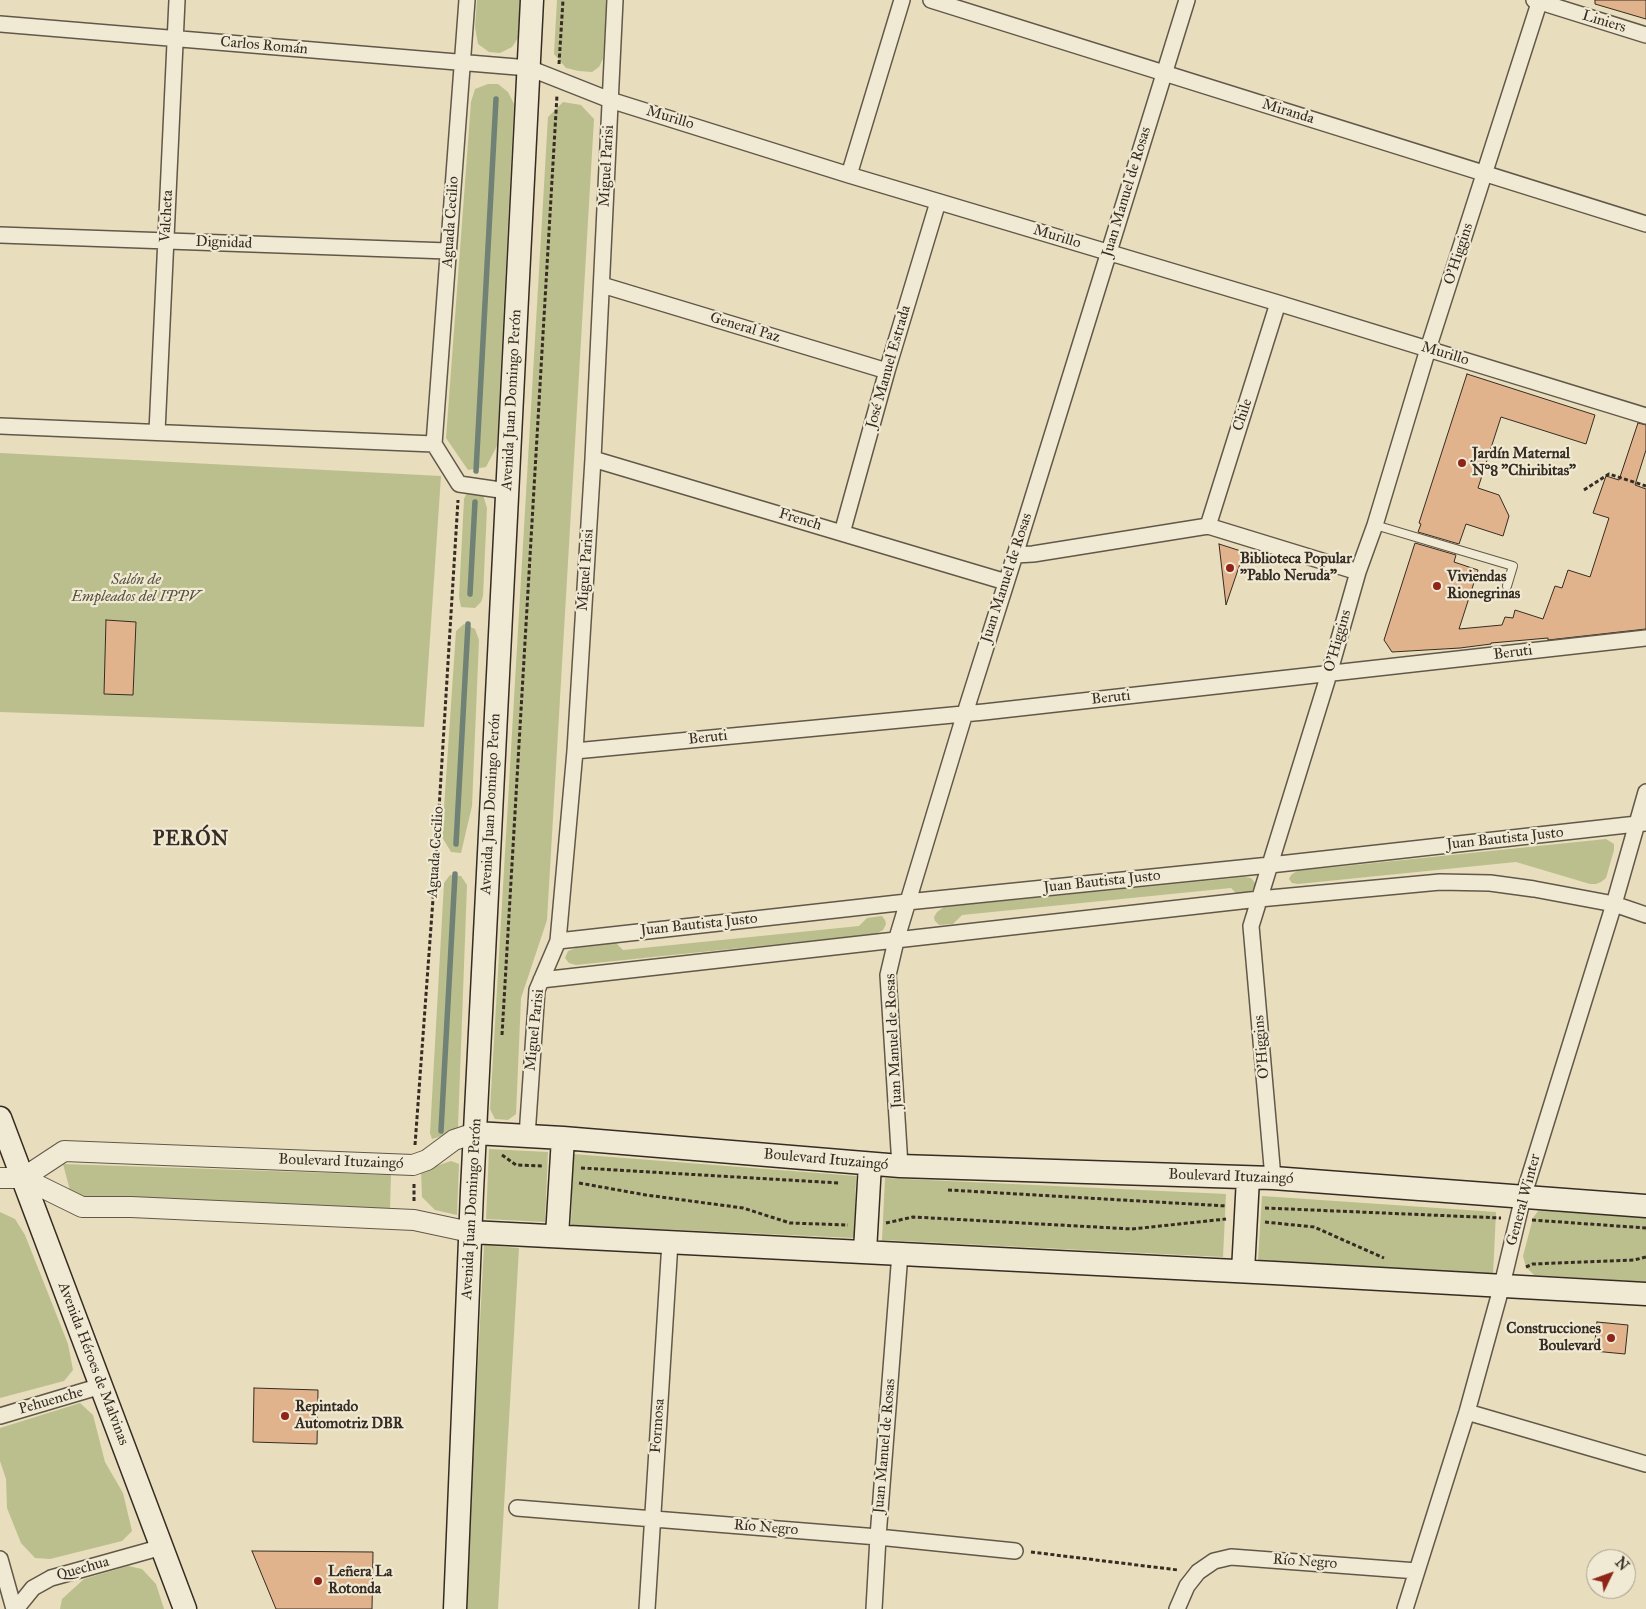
<!DOCTYPE html>
<html>
<head>
<meta charset="utf-8">
<style>
	body { margin:0 }
	#map { position:relative; width:1646px; height:1609px; overflow:hidden; background:#e8ddbc; font-family:"IM FELL Great Primer",serif }
	canvas { display:block }
	.north { position:absolute; left:1586px; top:1549px; width:50px; height:50px; box-sizing:border-box; background:#f0e9d3; border:1px solid #a69d8d; border-radius:50%; rotate:48deg; font-size:14px; font-weight:700; line-height:20px; text-align:center; color:#362c23 }
	.north::after { content:''; display:block; margin:auto; width:18px; height:22px; background:#8f2418; clip-path:polygon(50% 0,100% 100%,50% 72%,0 100%) }
</style>
</head>
<body>
<div id="map">
<canvas width="1646" height="1609"></canvas>
<div class="north">N</div>
</div>
<script>
const ctx = document.querySelector('canvas').getContext('2d');
ctx.lineJoin = 'round';
function fill(path, color) { ctx.fillStyle = color; ctx.fill(path, 'evenodd'); }
const poly = rows => new Path2D(rows.map(r => 'M' + r).join(''));
function stroke(path, color, width, dash) { ctx.strokeStyle = color; ctx.lineWidth = width; ctx.lineCap = dash ? 'butt' : 'round'; ctx.setLineDash(dash || []); ctx.stroke(path); }
function label(font, color, halo, rows, align = 'center') {
  ctx.font = font + ' "IM FELL Great Primer",serif'; ctx.lineWidth = 4.5; ctx.setLineDash([]); ctx.textBaseline = 'middle'; ctx.strokeStyle = halo; ctx.fillStyle = color; for (const [text, x, y, turn = 0] of rows) {
    ctx.save(); ctx.translate(x, y); ctx.rotate((+turn || 0) * Math.PI / 180); ctx.textAlign = isNaN(turn) ? turn : align; if (halo) ctx.strokeText(text, 0, 0); ctx.fillText(text, 0, 0); ctx.restore();
  }
}
fill(poly([
	[477,0,520,0,518,38,512,47,500,53,489,52,478,44,475,27],
	[557,0,607,0,603,59,599,67,592,72,579,71,566,68,554,54],
	[488,84,498,84,508,92,514,104,497,446,486,467,468,470,446,438,471,102,475,89],
	[563,102,581,105,594,119,547,920,521,998,516,1114,508,1120,495,1119,490,1109,548,117],
	[0,453,441,476,424,727,0,712],
	[480,491,483,495,487,508,483,596,481,602,475,608,461,607,459,597,464,499,467,492],
	[464,624,475,629,479,640,472,806,461,853,451,852,442,837,456,631],
	[1606,839,1614,844,1614,850,1606,878,1601,882,1596,884,1590,884,1516,862,1298,884,1292,883,1289,879,1291,875,1297,871],
	[450,875,461,876,467,885,458,1127,455,1132,432,1139,430,1133,444,883],
	[1244,877,1251,878,1256,884,1253,890,1245,894,1237,894,1231,888,962,915,953,924,939,925,935,921,934,917,937,912,944,907],
	[882,916,885,920,886,924,883,930,876,934,576,965,569,963,565,958,568,951,576,948,616,943,623,950,859,926,867,918],
	[489,1149,548,1152,545,1222,486,1219],
	[573,1154,856,1176,854,1238,571,1225],
	[451,1161,459,1164,457,1215,435,1210,422,1197,421,1171],
	[63,1164,391,1175,390,1209,72,1198],
	[885,1178,1226,1194,1223,1257,882,1240],
	[1262,1196,1496,1212,1493,1275,1258,1260],
	[1547,1209,1646,1216,1646,1282,1534,1275,1526,1267,1523,1256,1533,1218,1538,1211],
	[0,1212,15,1219,25,1235,68,1344,73,1370,64,1381,0,1398],
	[484,1245,519,1248,498,1609,465,1609],
	[80,1403,93,1415,105,1462,123,1493,132,1531,122,1541,50,1559,35,1558,21,1543,7,1508,6,1479,0,1461,0,1428],
	[128,1566,142,1569,156,1584,164,1609,60,1609,62,1599,84,1579]
]), '#bbbf8d');
stroke(poly([
	[476,471,496,99],
	[470,594,475,502],
	[456,844,468,624],
	[441,1131,455,874]
]), '#708276', 5.5);
const building = poly([
	[1595,0,1646,0,1646,19,1595,4,1595,0],
	[1467,374,1595,415,1586,444,1501,417,1478,488,1499,495,1509,516,1503,536,1466,524,1459,544,1418,532,1421,524,1419,523,1467,374],
	[1638,423,1646,425,1646,450,1635,485,1646,489,1646,629,1548,640,1548,638,1491,643,1491,644,1460,648,1392,652,1384,640,1415,543,1456,555,1454,562,1478,570,1459,629,1502,625,1505,617,1513,618,1515,610,1543,619,1555,586,1562,588,1568,570,1590,577,1609,518,1593,513,1606,476,1619,480,1638,423],
	[1219,544,1244,552,1226,605,1219,544],
	[106,620,136,622,133,695,104,694,106,620],
	[1597,1322,1628,1325,1625,1354,1594,1351,1597,1322],
	[254,1388,318,1390,317,1444,253,1442,254,1388],
	[252,1551,373,1552,372,1609,276,1609,252,1551]
]);
fill(building, '#e1b38d');
stroke(building, '#362c23', 1);
const service = poly([
	[1375,525,1513,566,1507,586]
]);
const minor = poly([
	[931,0,1646,224],
	[1534,0,1646,35],
	[0,24,529,68,610,100,849,175,1278,303,1646,416],
	[849,175,902,0],
	[0,235,448,251],
	[602,285,887,371],
	[0,426,434,444,459,484,507,491],
	[157,432,177,0],
	[434,444,467,0],
	[593,459,1006,582],
	[1208,526,1278,303],
	[842,533,887,371,938,202],
	[1015,555,1033,554,1208,526,1358,572],
	[575,751,984,712,1646,638],
	[558,941,907,902,1270,865,1646,823],
	[541,980,1259,899,1440,882,1490,883,1534,889,1614,904,1646,915],
	[527,1136,537,990,558,941,575,751,593,459,615,0],
	[900,1166,888,975,896,941,965,713,1015,555,1187,0],
	[1273,1178,1251,926,1329,674,1358,572,1375,525,1428,349,1540,0],
	[1467,1412,1646,1464],
	[0,1416,101,1386],
	[517,1508,878,1537,1015,1551],
	[0,1559,14,1609],
	[16,1609,33,1588,51,1578,162,1547],
	[647,1609,670,1242],
	[874,1609,878,1537,900,1253],
	[1177,1609,1187,1586,1198,1572,1214,1561,1231,1557,1417,1571],
	[1405,1609,1467,1412,1502,1285,1523,1197,1614,904,1646,792]
]);
const tertiary = poly([
	[0,1178,23,1178,82,1207,131,1207,414,1220,470,1232],
	[23,1178,64,1151,413,1165,427,1160,454,1140,475,1133]
]);
const secondary = poly([
	[0,1118,185,1609],
	[475,1133,563,1138,900,1166,1273,1178,1646,1206],
	[470,1232,1274,1273,1646,1294],
	[557,1236,563,1138],
	[865,1251,870,1164],
	[1243,1271,1248,1178],
	[455,1609,472,1191,532,0]
]);
stroke(service, '#625849', 10);
stroke(minor, '#625849', 18);
stroke(tertiary, '#625849', 22);
stroke(secondary, '#362c23', 25);
stroke(poly([
	[559,64,563,0],
	[1584,490,1609,474,1646,486],
	[502,1035,557,95],
	[415,1145,436,858,458,500],
	[502,1155,516,1165,543,1166],
	[581,1168,840,1183],
	[579,1183,646,1195,743,1208,790,1223,848,1225],
	[414,1184,414,1202],
	[948,1190,1227,1206],
	[1265,1208,1501,1218],
	[1532,1220,1646,1228],
	[1265,1222,1314,1227,1384,1258],
	[886,1223,913,1217,1132,1229,1226,1219],
	[1526,1267,1533,1264,1634,1260,1646,1257],
	[1031,1552,1178,1570]
]), '#362c23', 3, [4, 2.5]);
stroke(service, '#f0e9d3', 8);
stroke(minor, '#f0e9d3', 15);
stroke(tertiary, '#f0e9d3', 20);
stroke(secondary, '#f0e9d3', 22);
for (const [x, y, r, color] of [
	[1462,463,5,"#8f2418"],
	[1230,568,5,"#8f2418"],
	[1437,586,5,"#8f2418"],
	[1611,1338,5,"#8f2418"],
	[285,1416,5,"#8f2418"],
	[318,1581,5,"#8f2418"]
]) { const dot = new Path2D(); dot.arc(x, y, r, 0, 2 * Math.PI); ctx.fillStyle = color; ctx.fill(dot); stroke(dot, '#f0e9d3', 2); }
label('15px', '#362c23', '#f0e9d3', [
	["Liniers",1604,22,17],
	["Carlos Román",264,46,5],
	["Miranda",1288,112,17],
	["Murillo",670,118,17],
	["Miguel Parisi",607,166,-87],
	["Juan Manuel de Rosas",1127,192,-73],
	["Valcheta",167,216,-87],
	["Aguada Cecilio",451,222,-86],
	["Murillo",1057,237,17],
	["Dignidad",224,243,2],
	["O'Higgins",1459,254,-72],
	["General Paz",745,328,17],
	["Murillo",1445,354,17],
	["José Manuel Estrada",889,367,-74],
	["Avenida Juan Domingo Perón",512,400,-87],
	["Chile",1243,415,-72],
	["French",800,520,17],
	["Miguel Parisi",586,570,-86],
	["Juan Manuel de Rosas",1007,578,-72],
	["O'Higgins",1338,641,-74],
	["Beruti",1513,653,-7],
	["Beruti",1111,698,-6],
	["Beruti",708,738,-6],
	["Avenida Juan Domingo Perón",491,804,-87],
	["Juan Bautista Justo",1505,839,-6],
	["Aguada Cecilio",436,852,-86],
	["Juan Bautista Justo",1102,882,-6],
	["Juan Bautista Justo",699,925,-6],
	["Miguel Parisi",535,1030,-84],
	["Juan Manuel de Rosas",894,1041,-93],
	["O'Higgins",1262,1047,-95],
	["Boulevard Ituzaingó",826,1160,5],
	["Boulevard Ituzaingó",341,1162,2],
	["Boulevard Ituzaingó",1231,1177,2],
	["General Winter",1524,1200,-75],
	["Avenida Juan Domingo Perón",472,1209,-87],
	["Avenida Héroes de Malvinas",93,1364,69],
	["Pehuenche",51,1401,-16],
	["Formosa",658,1426,-86],
	["Juan Manuel de Rosas",885,1446,-85],
	["Río Negro",766,1528,5],
	["Río Negro",1305,1562,4],
	["Quechua",83,1569,-16]
]);
label('bold 15px', '#362c23', '#f0e9d3', [
	["Jardín Maternal",1472,454],
	["N°8 \"Chiribitas\"",1472,471],
	["Biblioteca Popular",1240,559],
	["\"Pablo Neruda\"",1240,576],
	["Viviendas",1447,577],
	["Rionegrinas",1447,594],
	["Construcciones",1601,1329,"right"],
	["Boulevard",1601,1346,"right"],
	["Repintado",295,1407],
	["Automotriz DBR",295,1424],
	["Leñera La",328,1572],
	["Rotonda",328,1589]
], 'left');
label('italic 15px', '#57513e', '#f0e9d3', [
	["Salón de",136,580],
	["Empleados del IPPV",136,597]
]);
ctx.letterSpacing = '1px';
label('bold 20px', '#362c23', '#f0e9d3', [
	["PERÓN",191,840]
]);
ctx.letterSpacing = '0px';
</script>
</body>
</html>
